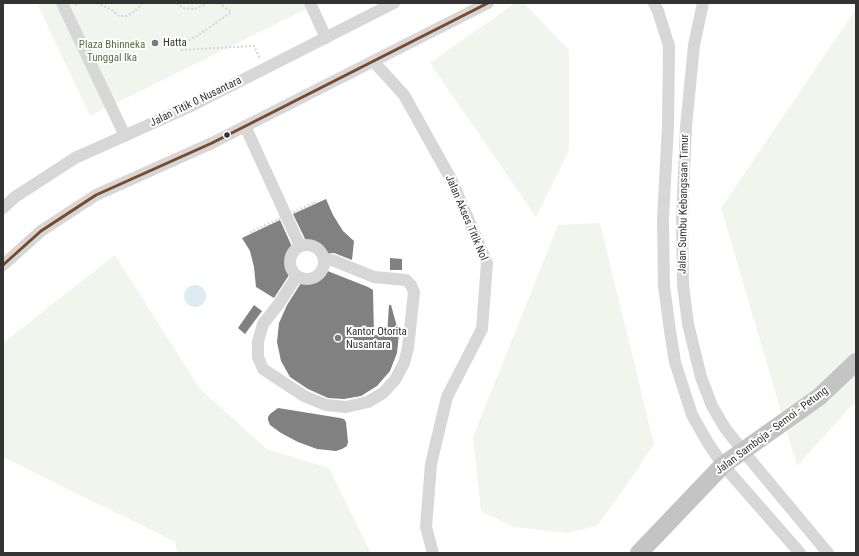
<!DOCTYPE html>
<html>
<head>
<meta charset="utf-8">
<style>
	body { margin:0 }
	#map { position:relative; width:859px; height:556px; overflow:hidden; background:#fff; font-family:"Roboto Condensed",sans-serif }
	canvas { display:block }
	.frame { position:absolute; inset:0; border:4px solid #333; pointer-events:none }
</style>
</head>
<body>
<div id="map">
<canvas width="859" height="556"></canvas>
<div class="frame"></div>
</div>
<script>
const ctx = document.querySelector('canvas').getContext('2d');
ctx.lineJoin = 'round';
function fill(path, color) { ctx.fillStyle = color; ctx.fill(path, 'evenodd'); }
const poly = rows => new Path2D(rows.map(r => 'M' + r).join(''));
function stroke(path, color, width, dash) { ctx.strokeStyle = color; ctx.lineWidth = width; ctx.lineCap = dash ? 'butt' : 'round'; ctx.setLineDash(dash || []); ctx.stroke(path); }
function label(font, color, halo, rows, align = 'center') {
  ctx.font = font + ' "Roboto Condensed",sans-serif'; ctx.lineWidth = 4; ctx.setLineDash([]); ctx.textBaseline = 'middle'; ctx.strokeStyle = halo; ctx.fillStyle = color; for (const [text, x, y, turn = 0] of rows) {
    ctx.save(); ctx.translate(x, y); ctx.rotate((+turn || 0) * Math.PI / 180); ctx.textAlign = isNaN(turn) ? turn : align; if (halo) ctx.strokeText(text, 0, 0); ctx.fillText(text, 0, 0); ctx.restore();
  }
}
fill(poly([
	[37,3,318,3,90,116],
	[515,3,524,3,569,50,569,150,536,217,430,63],
	[856,9,856,401,797,466,721,208],
	[600,223,654,444,624,489,597,526,566,533,515,527,481,512,473,437,558,225],
	[115,255,200,389,267,449,329,468,371,553,177,553,175,542,3,457,3,343]
]), '#f1f5ed');
fill(poly([
	'184 296a11 11 0 1 1 22 0a11 11 0 1 1-22 0Z'
]), '#ddebf3');
fill(poly([
	[326,199,333,215,343,231,354,241,352,260,334,253,323,254,320,255,315,249,307,247,307,243,293,214],
	[280,220,293,249,296,252,292,260,294,269,291,272,274,298,256,287,254,267,250,251,242,238],
	[390,258,402,259,402,270,390,270],
	[320,268,368,287,373,290,374,335,387,335,389,305,391,305,399,334,397,353,390,371,377,386,361,396,344,399,328,398,308,389,290,377,281,361,277,342,279,323,287,305,303,280,304,276,307,276,314,274],
	[254,305,262,311,245,334,238,328],
	[278,408,340,418,344,419,346,422,348,442,347,446,342,449,336,451,317,449,298,442,281,433,270,425,268,420,268,417,270,414]
]), '#818181');
stroke(poly([
	[93,3,97,3,110,9,119,16,127,16,135,11,143,3],
	[177,3,183,8,194,9,204,5,205,3],
	[219,3,231,12,200,34,181,45,181,50,254,46,260,59],
	[75,5,81,3]
]), '#d6d6d6', 2, [2, 2]);
stroke(poly([
	[62,3,125,136],
	[310,3,326,38],
	[654,3,658,11,669,46,668,126,663,219,664,286,670,331,675,362,692,415,708,443,723,465,800,553],
	[703,3,694,45,686,127,682,219,683,285,688,324,701,377,712,406,725,428,743,451,828,553],
	[373,61,404,95,452,181,487,263,482,329,447,397,431,464,426,527,433,553],
	[245,126,300,246],
	[3,208,15,197,75,158,193,105,394,3],
	'290 262a17 17 0 1 1 34 0a17 17 0 1 1-34 0Z',
	[3,265,41,231,96,195,212,143,488,3],
	[297,276,278,305,263,324,258,341,258,357,263,369,304,396,326,405,346,407,368,402,383,393,395,380,404,363,408,348,414,292,411,285,406,280,374,277,332,260,324,261]
]), '#d7d7d7', 12);
stroke(poly([
	[639,553,723,465,819,397,856,362]
]), '#c4c4c4', 18);
stroke(poly([
	[252,233,251,232,315,202,315,203]
]), '#d6d6d6', 2, [2, 2]);
stroke(poly([
	[3,265,41,231,96,195,212,143,488,3]
]), '#7a4b2a', 3);
for (const [x, y, r, color] of [
	[155,43,4,"#7a7a7a"],
	[227,135,3.5,"#333"],
	[338,338,4,"#7a7a7a"]
]) { const dot = new Path2D(); dot.arc(x, y, r, 0, 2 * Math.PI); ctx.fillStyle = color; ctx.fill(dot); stroke(dot, '#fff', 1.5); }
label('11px', '#333', '#fff', [
	["Hatta",163,43],
	["Kantor Otorita",346,332],
	["Nusantara",346,345]
], 'left');
label('11px', '#56703f', '#fff', [
	["Plaza Bhinneka",112,45],
	["Tunggal Ika",112,58]
]);
label('11px', '#333', '#fff', [
	["Jalan Titik 0 Nusantara",196,102,-26],
	["Jalan Sumbu Kebangsaan Timur",684,204,-89],
	["Jalan Akses Titik Nol",466,218,67],
	["Jalan Samboja - Semoi - Petung",772,431,-37]
]);
</script>
</body>
</html>
